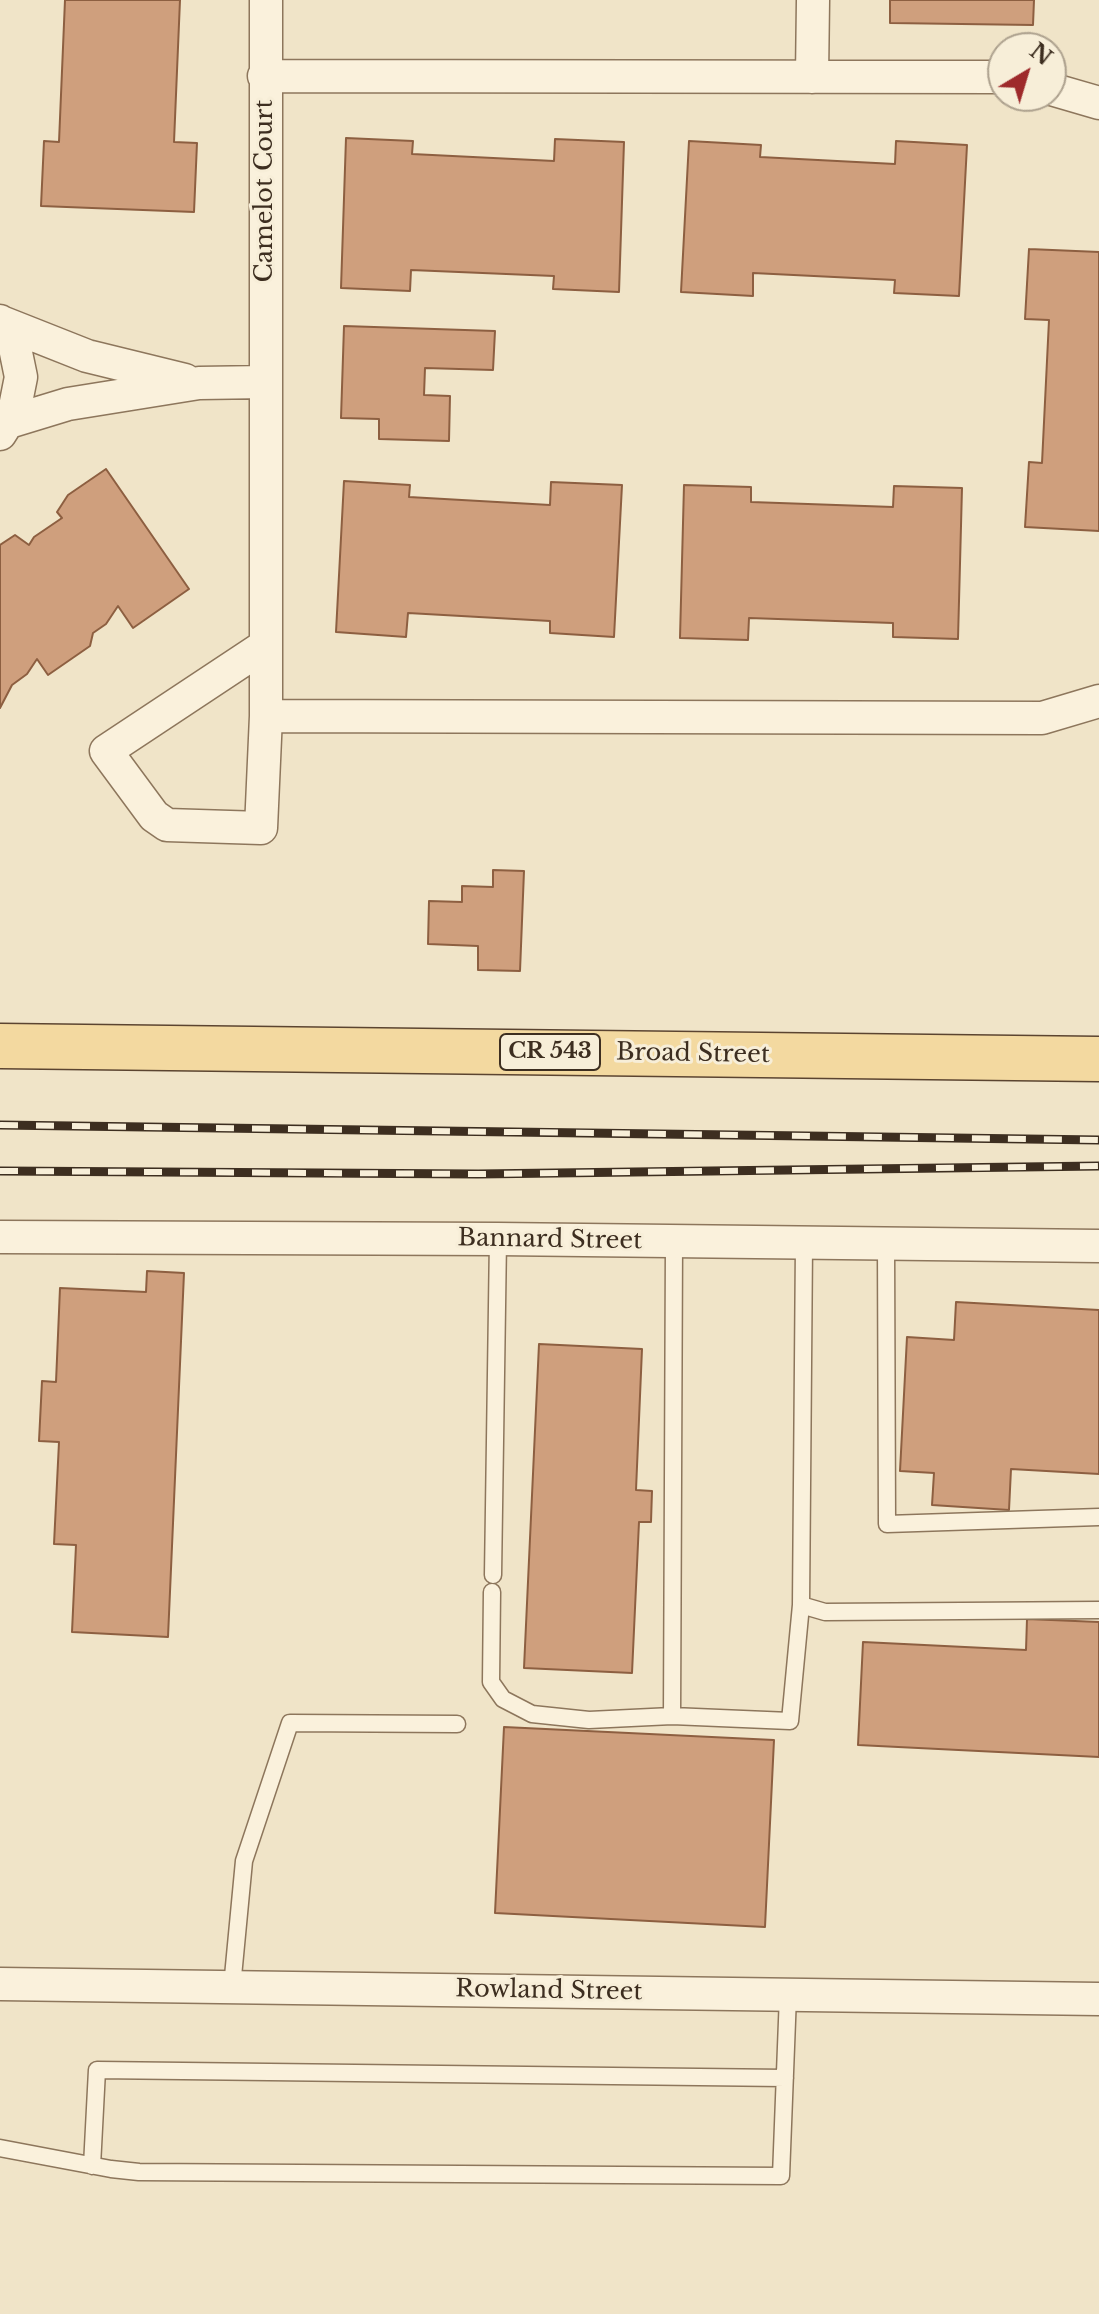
<!DOCTYPE html>
<html>
<head>
<meta charset="utf-8">
<style>
	body { margin:0 }
	#map { position:relative; width:1099px; height:2314px; overflow:hidden; background:#f0e4c8; font-family:"Libre Baskerville",serif }
	canvas { display:block }
	.north { position:absolute; left:987px; top:32px; width:80px; height:80px; box-sizing:border-box; background:#f7eed8; border:2px solid #ada18e; border-radius:50%; rotate:38deg; font-size:22px; font-weight:700; line-height:32px; text-align:center; color:#3d2e20 }
	.north::after { content:''; display:block; margin:auto; width:28px; height:36px; background:#9e2a2b; clip-path:polygon(50% 0,100% 100%,50% 72%,0 100%) }
</style>
</head>
<body>
<div id="map">
<canvas width="1099" height="2314"></canvas>
<div class="north">N</div>
</div>
<script>
const ctx = document.querySelector('canvas').getContext('2d');
ctx.lineJoin = 'round';
function fill(path, color) { ctx.fillStyle = color; ctx.fill(path, 'evenodd'); }
const poly = rows => new Path2D(rows.map(r => 'M' + r).join(''));
function stroke(path, color, width, dash) { ctx.strokeStyle = color; ctx.lineWidth = width; ctx.lineCap = dash ? 'butt' : 'round'; ctx.setLineDash(dash || []); ctx.stroke(path); }
function label(font, color, halo, rows, align = 'center') {
  ctx.font = font + ' "Libre Baskerville",serif'; ctx.lineWidth = 6; ctx.setLineDash([]); ctx.textBaseline = 'middle'; ctx.strokeStyle = halo; ctx.fillStyle = color; for (const [text, x, y, turn = 0] of rows) {
    ctx.save(); ctx.translate(x, y); ctx.rotate((+turn || 0) * Math.PI / 180); ctx.textAlign = isNaN(turn) ? turn : align; if (halo) ctx.strokeText(text, 0, 0); ctx.fillText(text, 0, 0); ctx.restore();
  }
}
const building = poly([
	[65,0,180,0,174,142,197,143,194,212,41,206,44,141,59,142,65,0],
	[890,0,1034,0,1033,25,890,23,890,0],
	[346,138,413,141,412,154,554,161,555,139,624,142,619,292,553,289,554,276,411,270,410,291,341,288,346,138],
	[689,141,761,145,760,157,895,164,896,141,967,145,959,296,894,293,895,280,753,273,753,296,681,292,689,141],
	[1029,249,1099,252,1099,531,1025,527,1029,462,1042,463,1049,320,1025,319,1029,249],
	[344,326,495,331,493,370,425,368,424,395,450,396,449,441,379,439,379,419,341,418,344,326],
	[106,469,189,589,133,628,118,606,106,624,93,633,90,646,48,675,37,659,27,674,12,685,0,708,0,545,15,535,29,545,34,537,62,518,57,512,68,495,106,469],
	[344,481,410,485,409,497,550,505,551,482,622,485,614,637,550,633,550,621,408,613,406,637,336,632,344,481],
	[684,485,751,487,751,502,893,507,894,486,962,488,958,639,893,637,893,623,749,618,748,640,680,638,684,485],
	[493,870,524,871,520,971,478,970,478,946,428,944,429,901,462,902,462,886,493,887,493,870],
	[147,1271,184,1273,168,1637,72,1632,76,1545,54,1544,59,1442,39,1441,42,1381,56,1382,60,1288,146,1292,147,1271],
	[956,1302,1099,1310,1099,1474,1011,1469,1009,1510,932,1505,934,1473,900,1471,907,1337,954,1340,956,1302],
	[539,1344,642,1349,636,1490,652,1491,651,1522,639,1522,632,1673,524,1668,539,1344],
	[1027,1619,1099,1622,1099,1757,858,1745,863,1642,1026,1650,1027,1619],
	[504,1727,774,1740,765,1927,495,1913,504,1727]
]);
fill(building, '#cf9f7d');
stroke(building, '#8d5f41', 2);
const service = poly([
	[674,1241,672,1716,790,1721,801,1605],
	[804,1243,801,1605,825,1612,1099,1610],
	[886,1244,887,1524,1099,1517],
	[493,1575,498,1239],
	[492,1592,491,1682,503,1699,532,1714,589,1720,672,1716],
	[232,1987,244,1861,290,1723,457,1724],
	[0,2148,111,2169,139,2172,781,2176,788,1995],
	[92,2166,97,2070,785,2078]
]);
const minor = poly([
	[266,0,266,716,261,828,167,825,154,816,106,751,266,645],
	[264,76,1003,77],
	[812,77,813,0],
	[1051,89,1099,103],
	[0,321,14,343,21,377,14,412,0,434],
	[1,322,87,356,185,380],
	[9,422,68,404,199,383,266,382],
	[266,716,1042,718,1099,701],
	[0,1237,498,1239,1099,1246],
	[0,1984,1099,1999]
]);
const primary = poly([
	[0,1046,1099,1059]
]);
stroke(service, '#8d765c', 19);
stroke(minor, '#8d765c', 35);
stroke(primary, '#5b4430', 47);
stroke(service, '#faf1dc', 16);
stroke(minor, '#faf1dc', 32);
stroke(primary, '#f3d9a0', 44);
const rail = poly([
	[0,1125,1099,1140],
	[0,1171,478,1174,1099,1166]
]);
stroke(rail, '#3d2e20', 9);
stroke(rail, '#f7eed8', 6, [18]);
for (const [x, y, w] of [
	[550,1052,100]
]) { const box = new Path2D(); box.roundRect(x - w / 2, y - 18, w, 36, 6); ctx.fillStyle = '#f7eed8'; ctx.fill(box); stroke(box, '#3d2e20', 2); }
label('bold 22px', '#3d2e20', null, [
	["CR 543",550,1052]
]);
label('24px', '#3d2e20', '#f7eed8', [
	["Camelot Court",265,191,-90],
	["Broad Street",693,1054,1],
	["Bannard Street",550,1240,1],
	["Rowland Street",549,1991,1]
]);
</script>
</body>
</html>
